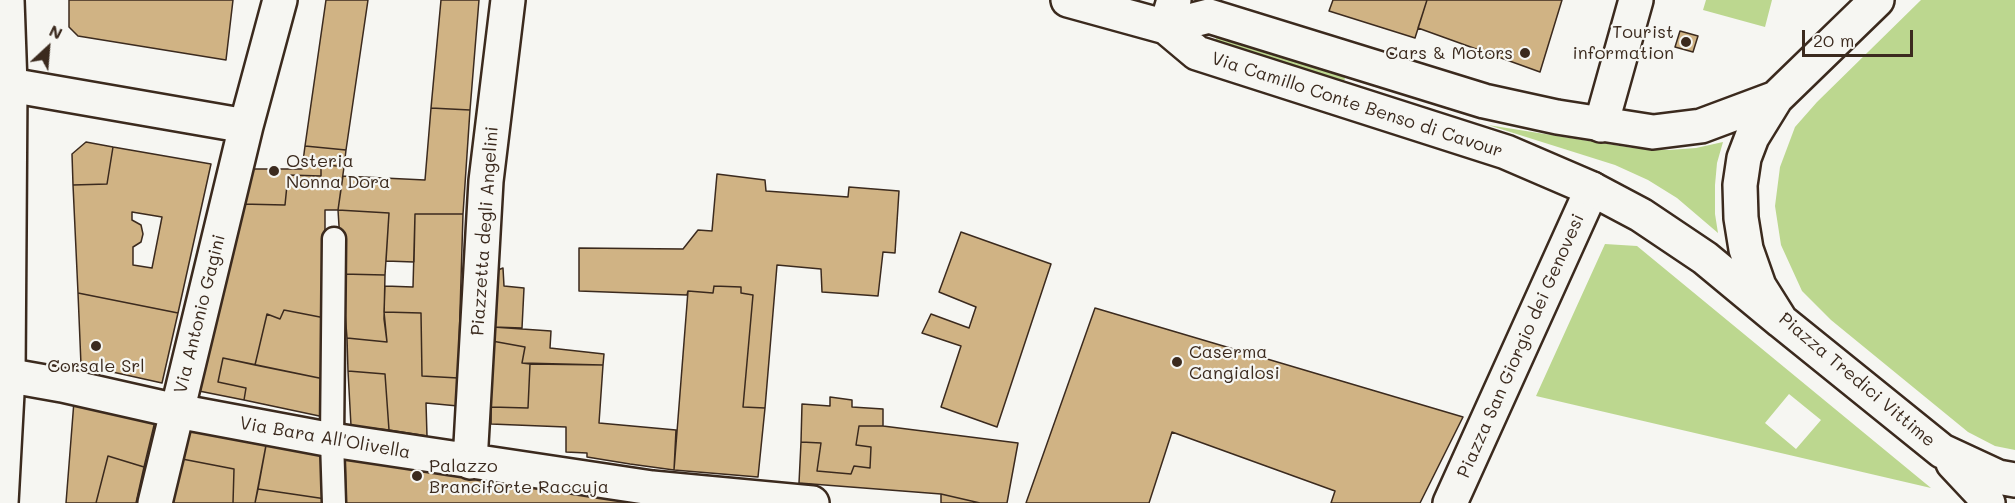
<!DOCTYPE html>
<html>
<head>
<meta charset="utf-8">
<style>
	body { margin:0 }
	#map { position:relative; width:2015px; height:503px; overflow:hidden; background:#f6f6f2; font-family:Mali,sans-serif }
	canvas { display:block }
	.north { position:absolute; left:18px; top:18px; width:60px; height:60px; -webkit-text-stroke:4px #f6f6f2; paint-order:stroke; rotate:26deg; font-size:16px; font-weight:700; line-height:24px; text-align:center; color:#3b2a1e }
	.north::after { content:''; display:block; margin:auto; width:21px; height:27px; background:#3b2a1e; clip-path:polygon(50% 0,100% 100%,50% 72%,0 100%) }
	.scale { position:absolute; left:1802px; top:30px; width:111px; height:27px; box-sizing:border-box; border:3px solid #3b2a1e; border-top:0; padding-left:8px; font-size:18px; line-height:21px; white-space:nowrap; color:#3b2a1e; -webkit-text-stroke:4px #f6f6f2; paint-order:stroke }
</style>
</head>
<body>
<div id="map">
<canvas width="2015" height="503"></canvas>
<div class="north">N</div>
<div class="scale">20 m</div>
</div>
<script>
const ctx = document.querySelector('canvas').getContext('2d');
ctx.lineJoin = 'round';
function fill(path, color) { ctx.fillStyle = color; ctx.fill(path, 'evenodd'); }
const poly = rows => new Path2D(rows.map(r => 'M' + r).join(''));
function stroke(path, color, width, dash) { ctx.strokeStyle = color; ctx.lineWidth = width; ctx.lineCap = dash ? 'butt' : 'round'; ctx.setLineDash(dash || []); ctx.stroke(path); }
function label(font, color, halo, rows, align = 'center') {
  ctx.font = font + ' Mali,sans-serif'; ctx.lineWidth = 4.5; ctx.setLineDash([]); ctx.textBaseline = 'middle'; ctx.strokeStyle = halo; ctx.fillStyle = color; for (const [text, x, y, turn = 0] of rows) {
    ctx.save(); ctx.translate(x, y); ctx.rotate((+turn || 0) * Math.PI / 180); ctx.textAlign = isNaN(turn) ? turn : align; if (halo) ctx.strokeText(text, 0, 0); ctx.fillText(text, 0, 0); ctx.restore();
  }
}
fill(poly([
	[1706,0,1772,0,1765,27,1703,10],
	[1921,0,2015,0,2015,450,1995,446,1968,432,1831,320,1802,291,1781,245,1775,206,1780,167,1795,127,1817,102],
	[1222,34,1342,72,1345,79,1342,84,1217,46,1215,39],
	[1488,125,1633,148,1669,150,1696,148,1723,142,1717,163,1715,185,1715,214,1718,233,1677,198,1648,180,1615,165],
	[1605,244,1637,246,1931,488,1536,396],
	[1789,394,1821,420,1796,449,1765,423]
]), '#bcd78f');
const building = poly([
	[69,0,233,0,226,60,78,36,69,27,69,0],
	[326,0,368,0,346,150,305,146,326,0],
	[441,0,479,0,470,110,431,108,441,0],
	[1333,0,1427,0,1415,38,1329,11,1333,0],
	[1427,0,1562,0,1540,72,1418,28,1427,0],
	[1680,31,1698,36,1693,52,1675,47,1680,31],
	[431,108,470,110,463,214,415,214,414,262,386,261,389,213,338,210,343,176,425,180,431,108],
	[86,142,113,147,107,184,73,185,72,154,86,142],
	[305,146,346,150,344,167,321,164,321,176,288,175,285,205,241,204,249,169,302,169,305,146],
	[113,147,211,164,178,313,78,293,73,185,107,184,113,147],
	[132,212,162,217,152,268,133,265,133,247,141,242,143,234,141,225,132,220,132,212],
	[321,164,344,167,338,210,325,210,325,318,284,310,280,319,267,314,255,365,223,358,218,382,246,388,244,400,194,390,241,204,285,205,288,175,321,176,321,164],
	[717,174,765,180,766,191,848,197,849,187,899,191,895,253,883,252,878,296,822,292,821,269,777,265,765,408,743,407,753,295,741,293,741,287,714,286,713,293,688,291,687,295,579,291,579,248,683,249,698,230,712,231,717,174],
	[338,210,389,213,385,275,342,274,338,210],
	[415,214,463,214,458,378,422,376,421,313,384,312,385,286,413,287,415,214],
	[961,232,1051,264,997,427,941,407,961,346,922,333,931,314,969,328,976,307,939,292,961,232],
	[503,268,504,286,524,288,522,328,493,327,498,270,503,268],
	[342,274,385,275,384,319,387,342,347,338,342,274],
	[714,286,741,287,741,293,753,295,743,407,765,408,758,477,674,470,688,291,713,293,714,286],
	[78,293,178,313,162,383,81,365,78,293],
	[1095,308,1463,417,1420,503,1331,503,1335,491,1172,432,1149,503,1026,503,1095,308],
	[284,310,325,318,324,379,255,365,267,314,280,319,284,310],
	[384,312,421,313,422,376,458,378,458,406,426,403,427,436,389,430,385,374,348,371,347,338,387,342,384,312],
	[493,327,551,331,550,348,604,354,603,365,522,363,525,347,492,341,493,327],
	[492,341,525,347,522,363,530,364,528,408,491,407,492,341],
	[223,358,324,379,324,417,244,400,246,388,218,382,223,358],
	[530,364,603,365,599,423,676,430,674,470,630,464,587,457,587,453,566,452,566,427,491,424,491,407,528,408,530,364],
	[348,371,385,374,389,430,351,426,348,371],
	[830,397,852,400,852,407,883,409,883,426,859,426,856,445,871,447,870,468,854,466,851,474,817,471,821,443,801,442,802,404,830,406,830,397],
	[74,401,156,417,144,467,108,456,96,503,66,503,74,401],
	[185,422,267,440,255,503,233,503,234,469,177,458,185,422],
	[859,426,883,426,1018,443,1007,503,980,503,941,494,799,483,801,442,821,443,817,471,851,474,854,466,870,468,871,447,856,445,859,426],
	[267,440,326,450,326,499,258,489,267,440],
	[345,452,634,500,633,503,346,503,345,452],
	[108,456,144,467,136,503,96,503,108,456],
	[177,458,234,469,233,503,166,503,177,458],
	[258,489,326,499,326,503,255,503,258,489],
	[941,494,980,503,941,503,941,494]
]);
fill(building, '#d0b384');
stroke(building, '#3b2a1e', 1.5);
const lane = poly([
	[334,503,332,440,334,239]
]);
const street = poly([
	[1166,27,1174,0],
	[10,85,246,126],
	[1601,125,1636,0],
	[0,374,62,385,177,411,332,440,652,488,812,503],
	[470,462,486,181,508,0],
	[155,503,246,126,280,0],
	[1450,503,1592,189]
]);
const secondary = poly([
	[1068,0,1166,27,1197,53,1506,152,1592,189,1641,215,1705,258,1781,321],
	[1877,0,1776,98,1752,137,1744,158,1740,185,1741,218,1746,249,1759,286,1781,321,1942,451,1998,477,2015,480],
	[1166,27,1209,16,1484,101,1557,117,1653,132,1701,126,1776,98],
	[1953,463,1983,495,1988,503],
	[1,503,8,375,10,85,7,0]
]);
stroke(lane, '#3b2a1e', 27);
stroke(street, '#3b2a1e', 38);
stroke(secondary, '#3b2a1e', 38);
stroke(lane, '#f6f6f2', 22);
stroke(street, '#f6f6f2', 33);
stroke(secondary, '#f6f6f2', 33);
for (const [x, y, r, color] of [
	[1686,42,6,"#3b2a1e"],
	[1525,53,6,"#3b2a1e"],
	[274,171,6,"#3b2a1e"],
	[96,346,6,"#3b2a1e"],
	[1177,362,6,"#3b2a1e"],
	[417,476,6,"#3b2a1e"]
]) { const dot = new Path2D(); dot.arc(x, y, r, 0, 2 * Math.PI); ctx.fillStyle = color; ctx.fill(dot); stroke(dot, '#f6f6f2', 2); }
label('18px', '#3b2a1e', '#f6f6f2', [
	["Tourist",1674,32,"right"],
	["information",1674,53,"right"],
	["Cars & Motors",1513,53,"right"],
	["Osteria",286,161],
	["Nonna Dora",286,182],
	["Caserma",1189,352],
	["Cangialosi",1189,373],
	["Corsale Srl",96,366,"center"],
	["Palazzo",429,466],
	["Branciforte Raccuja",429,487]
], 'left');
label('18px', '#3b2a1e', '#f6f6f2', [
	["Via Camillo Conte Benso di Cavour",1357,105,18],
	["Piazzetta degli Angelini",485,231,-86],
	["Via Antonio Gagini",200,314,-76],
	["Piazza San Giorgio dei Genovesi",1521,346,-66],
	["Piazza Tredici Vittime",1857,380,40],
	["Via Bara All'Olivella",325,438,10]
]);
</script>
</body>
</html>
